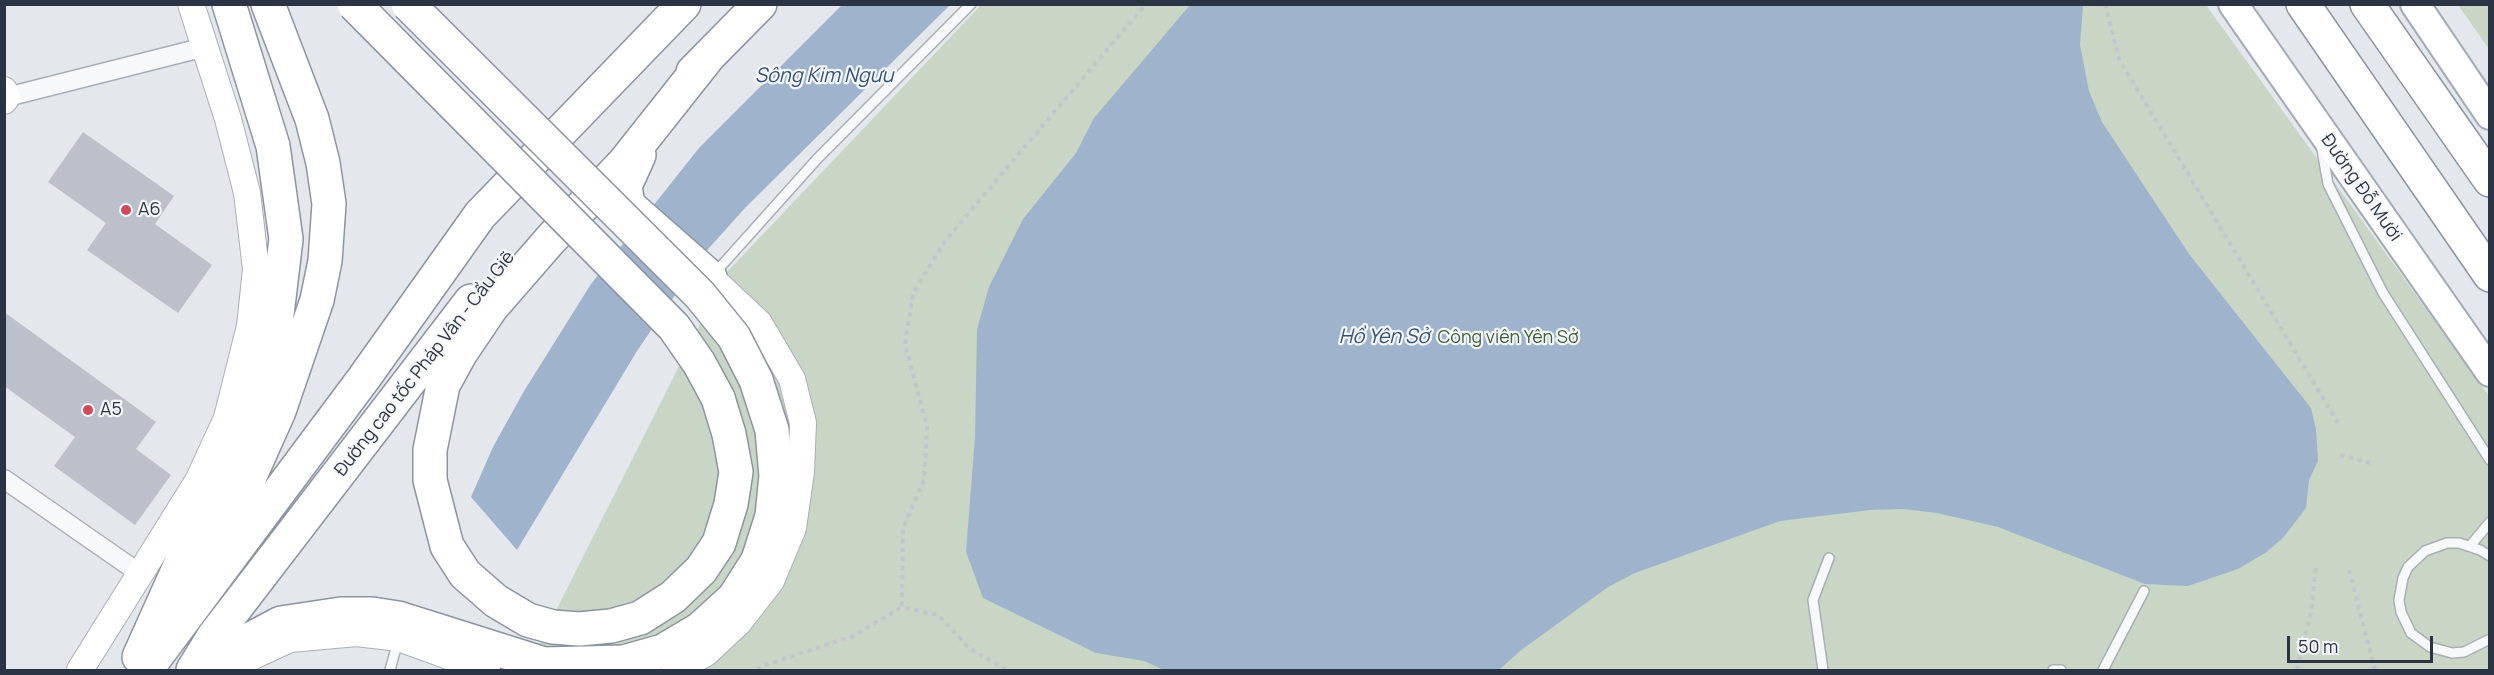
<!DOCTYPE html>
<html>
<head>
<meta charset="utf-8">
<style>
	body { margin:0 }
	#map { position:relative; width:2494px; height:675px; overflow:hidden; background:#e4e7ec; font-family:Manrope,sans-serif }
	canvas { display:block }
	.frame { position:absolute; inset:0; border:6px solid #2b3445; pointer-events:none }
	.scale { position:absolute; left:2287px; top:636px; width:146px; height:27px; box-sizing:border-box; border:3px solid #2b3445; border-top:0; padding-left:8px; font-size:18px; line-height:21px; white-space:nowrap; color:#2b3445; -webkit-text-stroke:4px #f4f6f9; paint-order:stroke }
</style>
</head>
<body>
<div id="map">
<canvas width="2494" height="675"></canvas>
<div class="frame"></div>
<div class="scale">50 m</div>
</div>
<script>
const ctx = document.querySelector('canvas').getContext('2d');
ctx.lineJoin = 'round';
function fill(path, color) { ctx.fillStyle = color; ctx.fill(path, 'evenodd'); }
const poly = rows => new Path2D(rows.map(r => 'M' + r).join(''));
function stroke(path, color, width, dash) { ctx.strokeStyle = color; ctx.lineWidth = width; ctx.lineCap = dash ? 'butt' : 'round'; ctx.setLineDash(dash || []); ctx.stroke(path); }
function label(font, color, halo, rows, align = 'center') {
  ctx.font = font + ' Manrope,sans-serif'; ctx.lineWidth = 4.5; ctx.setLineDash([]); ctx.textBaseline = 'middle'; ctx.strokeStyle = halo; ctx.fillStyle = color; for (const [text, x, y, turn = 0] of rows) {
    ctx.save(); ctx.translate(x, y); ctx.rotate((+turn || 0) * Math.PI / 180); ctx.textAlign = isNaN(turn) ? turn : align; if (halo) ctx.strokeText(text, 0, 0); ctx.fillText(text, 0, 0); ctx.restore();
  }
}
fill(poly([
	[981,5,2206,5,2489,396,2489,670,526,670,726,273],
	[2458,5,2489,5,2489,49]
]), '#c9d6c5');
fill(poly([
	[842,5,950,5,745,208,701,257,637,351,517,550,471,497,493,447,524,391,591,284,699,148],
	[1190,5,2083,5,2080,45,2089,91,2102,122,2189,254,2311,408,2316,429,2318,461,2309,480,2306,508,2283,538,2265,553,2238,569,2188,586,2145,584,1998,527,1937,513,1903,509,1870,510,1780,521,1635,573,1608,587,1520,651,1499,670,1164,670,1144,661,1096,653,983,598,966,552,975,437,977,329,989,287,1023,219,1076,153,1094,118]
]), '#9fb4cc');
fill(poly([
	[83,132,174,196,155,224,212,265,178,313,87,250,106,223,48,182],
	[4,312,156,422,136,449,171,475,135,525,54,466,75,437,4,386]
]), '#bbc0ca');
const lane = poly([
	[2322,150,2328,184,2383,293,2490,460],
	[714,274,818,158,971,4],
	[2470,546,2490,522],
	[2490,556,2480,550,2459,543,2447,543,2425,551,2408,567,2403,578,2399,600,2401,612,2411,633,2430,647,2452,653,2464,652,2490,639],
	[390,670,398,641],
	[1823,670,1813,600,1829,558],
	[2053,670,2061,670],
	[2103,670,2144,591]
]);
const street = poly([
	[7,97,205,47],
	[4,479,142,575]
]);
const secondary = poly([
	[4,90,7,97,4,101],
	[80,670,198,481,227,418,250,326,256,269,247,193,228,119,191,4],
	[233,670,253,656,290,639,357,633,399,638,487,670],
	[675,670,706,653,739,622,771,581,793,528,801,472,803,423,792,379,759,323,710,277]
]);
const primary = poly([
	[2233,4,2490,372],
	[2415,4,2490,115]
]);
const highway = poly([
	[2303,4,2490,275],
	[2367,4,2490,180],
	[708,57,624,163,551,239,491,308,460,354,443,385,430,450,430,480,447,546,465,574,496,601,528,620,553,627,579,629,611,626,640,618,673,597,701,570,719,543,731,504,736,472,729,434,718,398],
	[693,72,760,4],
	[639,155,625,186,628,205,710,277],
	[186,586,250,476,279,411,317,300,325,261,329,204,323,163,312,119,268,4],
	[139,657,245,421,275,331,286,239,273,146,229,4],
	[146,670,364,378,480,215,684,4],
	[193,670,214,636,471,301],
	[208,670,230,650,281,623,341,614,372,614,398,618,544,664,624,662,663,651,700,629,734,598,758,560,772,516,776,476,772,430,756,380]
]);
stroke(lane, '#a9aeb7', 12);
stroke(street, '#a9aeb7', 21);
stroke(secondary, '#a9aeb7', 28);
stroke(primary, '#a3abb8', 32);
stroke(highway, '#8b94a3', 36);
stroke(poly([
	[2105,4,2119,59,2338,423],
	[2340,455,2370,463],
	[2349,570,2375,670],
	[757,670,765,665,853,636,902,607],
	[1006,670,969,648,938,615,902,607,903,528,924,480,927,427,905,344,913,293,945,241,1146,4],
	[2297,670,2311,612,2316,565]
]), '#c2c5cb', 4, [4.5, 4.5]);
stroke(lane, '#f7f8fa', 9);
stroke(street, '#f7f8fa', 18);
stroke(secondary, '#fff', 26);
stroke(primary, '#fff', 28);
stroke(highway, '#fff', 33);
const highwayBridge = poly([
	[354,4,674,327,699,363,718,398],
	[408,4,700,295,734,337,756,380]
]);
stroke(highwayBridge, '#8b94a3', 36, []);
stroke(highwayBridge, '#fff', 33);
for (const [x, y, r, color] of [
	[126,210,6,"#d1495b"],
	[88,410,6,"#d1495b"]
]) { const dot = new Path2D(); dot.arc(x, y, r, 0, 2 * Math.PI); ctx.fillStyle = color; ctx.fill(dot); stroke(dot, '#f4f6f9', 2); }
label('18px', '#2b3445', '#f4f6f9', [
	["Đường Đỗ Mười",2361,188,55],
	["Đường cao tốc Pháp Vân - Cầu Giẽ",425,364,-52]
]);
label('18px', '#2b3445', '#f4f6f9', [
	["A6",138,210],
	["A5",100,410]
], 'left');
label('18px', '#3f6138', '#f4f6f9', [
	["Công viên Yên Sở",1508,338]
]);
label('italic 20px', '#34527a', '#f4f6f9', [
	["Sông Kim Ngưu",824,76],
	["Hồ Yên Sở",1384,337]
]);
</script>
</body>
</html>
